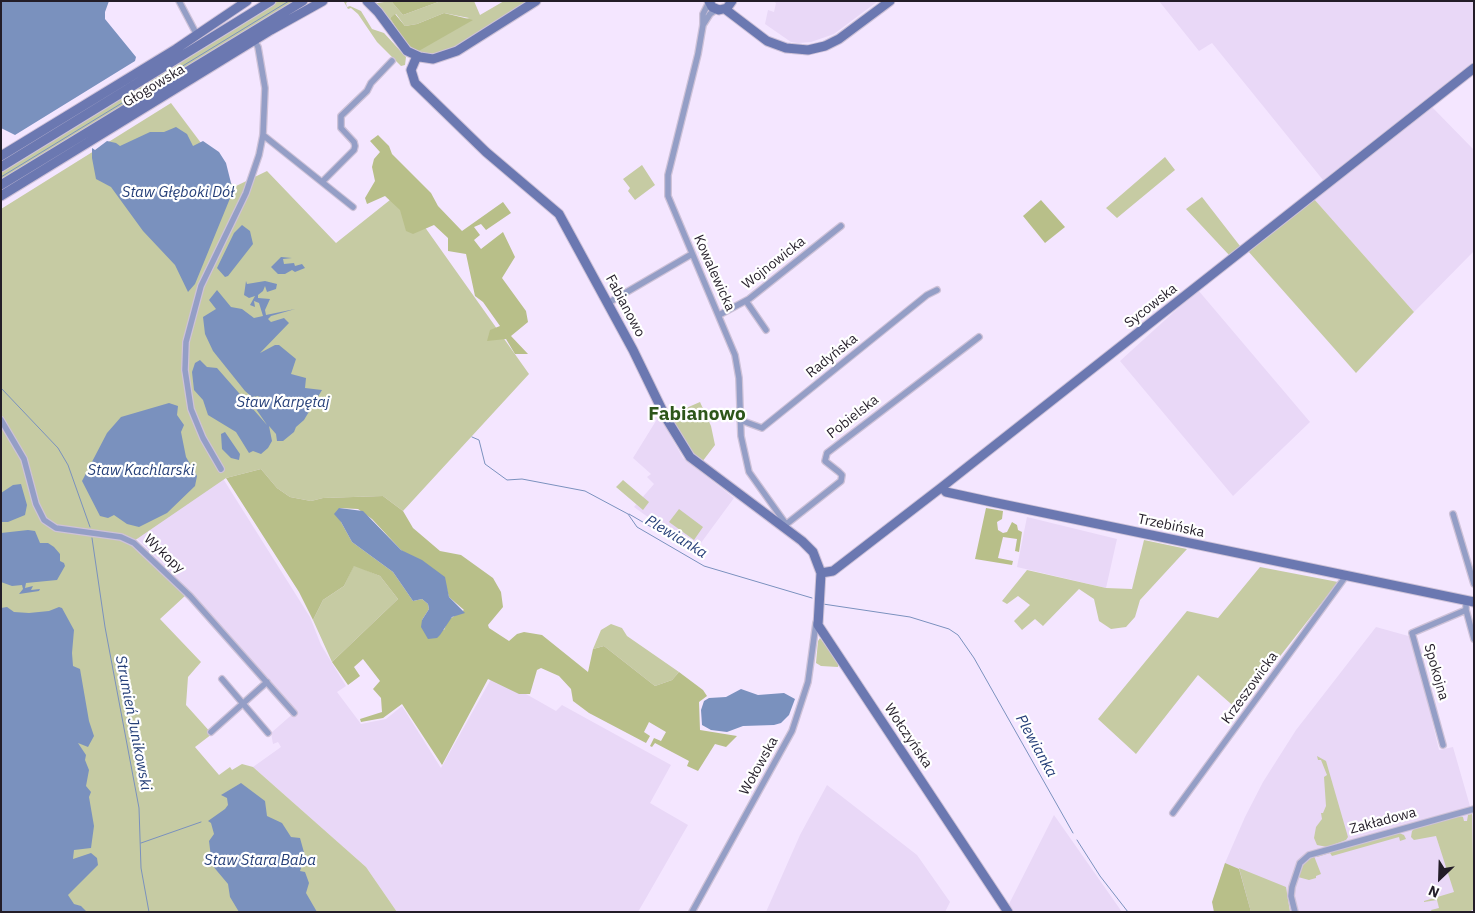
<!DOCTYPE html>
<html>
<head>
<meta charset="utf-8">
<style>
	body { margin:0 }
	#map { position:relative; width:1475px; height:913px; overflow:hidden; background:#f4e6ff; font-family:"IBM Plex Sans",sans-serif }
	canvas { display:block }
	.frame { position:absolute; inset:0; border:2px solid #231d28; pointer-events:none }
	.north { position:absolute; left:1415px; top:853px; width:50px; height:50px; -webkit-text-stroke:4px #fff; paint-order:stroke; rotate:204deg; font-size:14px; font-weight:700; line-height:20px; text-align:center; color:#231d28 }
	.north::after { content:''; display:block; margin:auto; width:18px; height:22px; background:#231d28; clip-path:polygon(50% 0,100% 100%,50% 72%,0 100%) }
</style>
</head>
<body>
<div id="map">
<canvas width="1475" height="913"></canvas>
<div class="frame"></div>
<div class="north">N</div>
</div>
<script>
const ctx = document.querySelector('canvas').getContext('2d');
ctx.lineJoin = 'round';
function fill(path, color) { ctx.fillStyle = color; ctx.fill(path, 'evenodd'); }
const poly = rows => new Path2D(rows.map(r => 'M' + r).join(''));
function stroke(path, color, width, dash) { ctx.strokeStyle = color; ctx.lineWidth = width; ctx.lineCap = dash ? 'butt' : 'round'; ctx.setLineDash(dash || []); ctx.stroke(path); }
function label(font, color, halo, rows, align = 'center') {
  ctx.font = font + ' "IBM Plex Sans",sans-serif'; ctx.lineWidth = 4.5; ctx.setLineDash([]); ctx.textBaseline = 'middle'; ctx.strokeStyle = halo; ctx.fillStyle = color; for (const [text, x, y, turn = 0] of rows) {
    ctx.save(); ctx.translate(x, y); ctx.rotate((+turn || 0) * Math.PI / 180); ctx.textAlign = isNaN(turn) ? turn : align; if (halo) ctx.strokeText(text, 0, 0); ctx.fillText(text, 0, 0); ctx.restore();
  }
}
fill(poly([
	[773,1,878,1,834,34,811,42,798,43,791,42,765,24,768,10,774,12,776,3],
	[1159,1,1474,1,1474,61,1323,180,1212,43,1199,51],
	[1432,107,1474,150,1474,251,1414,312,1314,199],
	[1198,290,1310,422,1233,496,1120,361],
	[659,416,683,458,734,498,695,551,634,507,654,484,647,477,651,474,633,458],
	[222,477,310,617,321,645,346,686,337,692,361,724,386,719,402,706,441,768,500,663,526,694,556,711,562,705,671,765,650,803,688,825,638,912,397,912,366,867,253,767,281,747,278,742,273,744,271,733,296,711,172,573,135,537],
	[1027,517,1117,539,1106,588,1017,567],
	[1376,627,1412,637,1439,750,1453,747,1474,820,1474,909,1469,912,1220,912,1218,886,1225,863,1245,817,1263,782,1296,730],
	[827,785,917,855,950,902,945,912,766,912,800,835],
	[1054,815,1122,912,1012,912,1008,906]
]), '#e9d8f7');
fill(poly([
	[278,1,296,1,1,181,1,171],
	[349,1,346,3,347,7,350,6,361,11,372,29,384,33,406,57,405,65,401,66,377,42,358,14,351,8,348,9,344,2],
	[373,1,377,3,391,1,403,15,441,1,474,1,480,15,504,1,530,1,445,54,425,55,408,47],
	[444,13,469,18,403,39,390,18,396,14,405,26,417,24],
	[171,103,234,187,267,171,336,243,400,192,529,374,403,511,383,496,323,498,311,501,290,497,277,488,261,469,226,478,131,543,186,595,160,619,201,662,188,677,186,705,212,734,195,747,219,775,230,767,232,770,242,764,253,767,366,867,397,912,1,912,1,209],
	[1165,157,1175,170,1117,218,1106,208],
	[642,165,655,185,635,200,628,191,630,188,623,179],
	[1202,197,1240,246,1229,255,1186,209],
	[1314,199,1414,312,1356,373,1248,251],
	[700,402,711,426,715,445,702,462,690,451,670,415],
	[623,480,649,502,643,510,616,487],
	[679,509,703,527,694,540,669,522],
	[1144,540,1187,549,1140,600,1135,617,1126,627,1111,629,1099,621,1094,599,1079,589,1043,626,1035,619,1022,630,1014,621,1030,605,1018,596,1007,604,1002,601,1027,570,1106,588,1132,589],
	[354,565,380,576,398,599,332,662,313,620,323,600,344,586],
	[1260,567,1338,582,1238,710,1198,675,1136,754,1098,719,1187,611,1218,618],
	[611,624,622,628,627,636,679,672,672,680,655,686,604,646,593,649,601,630],
	[820,638,838,662,838,667,821,666,816,663,818,641],
	[1317,756,1326,761,1348,837,1346,840,1327,847,1317,845,1314,838,1316,827,1322,819,1321,813,1323,813,1326,806,1324,777,1327,775,1321,760,1318,760],
	[1472,814,1474,909,1469,912,1432,912,1431,910,1439,908,1437,900,1424,902,1424,901,1454,892,1436,836,1414,840,1411,837,1412,831,1415,828,1458,816,1463,817,1464,821,1467,821,1468,815],
	[1399,833,1404,835,1406,839,1400,841,1399,837,1332,856,1330,853,1317,857,1317,855],
	[1314,856,1321,874,1316,876,1316,878,1309,880,1298,877,1305,861],
	[1239,868,1286,887,1290,912,1251,912]
]), '#c6cba3');
fill(poly([
	[391,1,441,1,403,15],
	[444,13,473,20,417,52,403,39,390,18,395,14,405,26,417,24],
	[378,135,389,146,392,154,431,193,438,206,462,231,503,202,511,213,486,230,481,224,474,227,480,235,474,240,481,249,503,232,515,257,502,278,526,311,528,322,511,336,528,354,515,354,506,339,487,341,490,330,500,326,483,302,475,296,466,254,448,251,448,238,434,225,413,234,406,231,400,210,385,196,367,204,365,198,375,181,372,167,374,159,380,152,370,141],
	[1041,200,1065,227,1045,243,1023,216],
	[261,469,277,488,290,497,311,501,323,498,383,496,403,511,413,528,440,551,461,555,493,578,501,592,503,607,488,625,489,628,509,641,517,634,524,632,542,635,588,672,593,649,604,646,655,686,672,680,679,672,703,690,707,696,699,702,700,730,737,736,726,747,715,744,698,771,687,766,689,761,655,743,652,747,650,746,654,738,661,741,666,732,649,722,644,732,650,736,646,743,589,713,573,701,571,689,559,676,541,668,537,670,530,694,519,694,488,679,442,765,402,704,383,718,361,722,360,719,382,712,381,698,373,689,380,681,363,659,354,667,360,676,348,685,332,662,398,599,380,576,354,566,344,586,323,600,313,620,299,592,226,478],
	[339,508,358,509,372,519,401,550,446,586,449,597,464,610,448,620,444,630,422,620,429,609,428,604,422,599,413,601,393,572,352,542,341,522],
	[986,508,1003,511,1002,519,997,522,998,530,1003,533,1007,532,1012,522,1017,525,1018,530,1022,532,1019,552,1015,551,1017,539,1003,537,998,558,1013,561,1012,565,975,559],
	[1225,863,1239,869,1251,912,1214,912,1212,902]
]), '#b8bf89');
fill(poly([
	[1,1,109,1,105,12,105,19,136,57,135,61,15,135,1,128],
	[176,127,187,134,193,146,203,141,219,152,226,163,233,191,195,284,188,292,175,265,143,231,111,187,96,179,92,158,92,148,95,150,107,141,116,143,120,146,150,132,164,132],
	[242,225,250,231,253,244,228,276,225,277,217,268,234,233],
	[281,257,292,258,283,259,284,264,294,263,295,266,302,264,305,268,295,272,292,270,285,274,278,274,271,267],
	[246,281,247,284,265,281,277,284,276,289,267,292,265,286,263,291,258,295,258,298,270,299,265,310,266,315,295,309,271,316,268,319,271,322,284,318,289,323,260,353,275,345,279,345,296,359,291,374,306,378,305,388,322,390,304,420,296,427,294,432,283,441,277,441,276,434,269,426,272,441,268,448,261,454,253,451,249,453,236,432,208,415,203,400,194,390,192,372,195,363,200,360,207,367,217,368,267,425,254,406,259,396,252,397,245,391,213,351,205,334,203,317,216,309,209,300,217,290,231,307,242,309,254,318,263,316,259,303,254,301,255,307,250,305,255,296,249,298,244,295],
	[169,403,178,406,177,415,184,425,181,432,186,457,197,476,195,486,167,513,139,527,127,524,114,515,108,518,100,516,82,481,107,433,121,417],
	[225,432,240,454,239,460,231,458,222,449,221,434],
	[21,484,27,505,25,515,8,522,1,522,1,493,13,485],
	[339,508,363,511,401,550,422,560,445,577,449,597,465,613,452,617,440,635,437,638,428,639,421,627,422,620,429,609,428,604,422,599,413,601,393,572,352,542,341,522,334,514],
	[28,530,35,531,40,543,48,543,54,547,60,554,60,561,64,563,65,566,57,580,26,583,25,588,33,586,31,590,40,589,39,591,19,594,23,589,22,585,12,586,1,582,1,533],
	[7,607,14,612,29,613,49,611,59,607,62,608,74,630,72,653,73,666,80,669,89,721,94,736,88,747,78,743,86,755,85,760,89,770,86,786,91,792,89,797,94,826,91,848,74,850,73,859,91,853,97,858,98,865,68,895,74,904,81,906,87,912,1,912,1,608],
	[741,689,758,695,784,693,795,699,789,715,781,723,774,725,743,726,727,732,711,730,702,725,701,710,704,701,709,698,726,697],
	[241,783,265,801,267,816,282,823,291,837,300,838,305,856,300,871,305,872,309,883,306,893,317,912,239,912,230,897,228,884,212,865,209,841,214,834,211,823,208,821,225,809,228,805,227,798,221,795]
]), '#7a91be');
stroke(poly([
	[1,177,289,1],
	[1,388,58,448,68,465,90,527],
	[472,437,479,440,485,464,507,480,522,479,585,491,628,514,637,527,704,566,812,598],
	[629,514,665,535],
	[92,538,105,627,139,808,141,868,149,912],
	[823,604,910,617,949,629,958,635,974,658,1073,833],
	[1077,840,1100,876,1128,912],
	[141,843,201,822]
]), '#7a91be', 1);
const street = poly([
	[179,1,197,35],
	[709,2,703,14,703,25,698,54,668,175,668,196,735,355,739,378,741,436,749,472,786,524],
	[703,25,710,14,717,9],
	[263,135,353,207],
	[322,182,354,150,355,146,354,142,341,128,341,116,367,91,371,83,392,61],
	[746,301,766,330],
	[608,303,692,254],
	[719,315,749,299,841,226],
	[1,420,24,459,36,504,44,520,56,528,121,537,134,543,190,596,294,713],
	[740,420,762,428,927,295,937,290],
	[221,469,203,438,191,409,185,370,186,342,201,286,246,193,259,155,263,135,265,88,258,47,254,40],
	[1453,514,1474,584],
	[784,526,841,481,842,475,839,472,825,461,827,453,979,337],
	[1466,601,1466,610,1474,639],
	[222,679,268,733],
	[211,732,267,682],
	[1443,745,1412,633,1466,610],
	[1173,813,1346,576],
	[692,912,792,731,808,682,816,623],
	[1295,912,1291,896,1292,887,1300,863,1309,855,1474,809]
]);
const secondary = poly([
	[367,1,378,12,407,51,420,57,433,59,457,51,536,1],
	[709,1,712,7,719,10,727,8,732,1],
	[725,9,767,41,786,48,808,50,825,46,839,39,890,1],
	[417,56,411,70,415,83,486,152,559,214,633,350,666,418,690,457,802,541,813,552,821,573,818,625,1008,912],
	[1,156,176,49,247,1],
	[1,167,271,1],
	[1,185,303,1],
	[1,196,271,30,323,1],
	[942,487,946,492,992,502,1474,602],
	[821,573,833,571,942,487,1474,68]
]);
stroke(street, '#cec2d8', 8);
stroke(secondary, '#cec2d8', 11);
stroke(street, '#949ec6', 5.5);
stroke(secondary, '#6b78b1', 9);
label('14px', '#231d28', '#fff', [
	["Głogowska",154,86,-31],
	["Wojnowicka",774,263,-38],
	["Kowalewicka",714,273,66],
	["Fabianowo",625,306,62],
	["Sycowska",1151,306,-38],
	["Radyńska",832,356,-39],
	["Pobielska",853,417,-38],
	["Trzebińska",1171,526,12],
	["Wykopy",164,554,43],
	["Spokojna",1436,672,74],
	["Krzeszowicka",1250,688,-54],
	["Wołczyńska",908,736,56],
	["Wołowska",759,766,-61],
	["Zakładowa",1383,821,-15]
]);
label('italic 15px', '#253f78', '#fff', [
	["Staw Głęboki Dół",178,193],
	["Staw Karpętaj",283,403],
	["Staw Kachlarski",141,471],
	["Plewianka",676,537,31],
	["Strumień Junikowski",133,723,79],
	["Plewianka",1036,746,61],
	["Staw Stara Baba",260,861]
]);
label('bold 19px', '#2d561a', '#fff', [
	["Fabianowo",697,415]
]);
</script>
</body>
</html>
